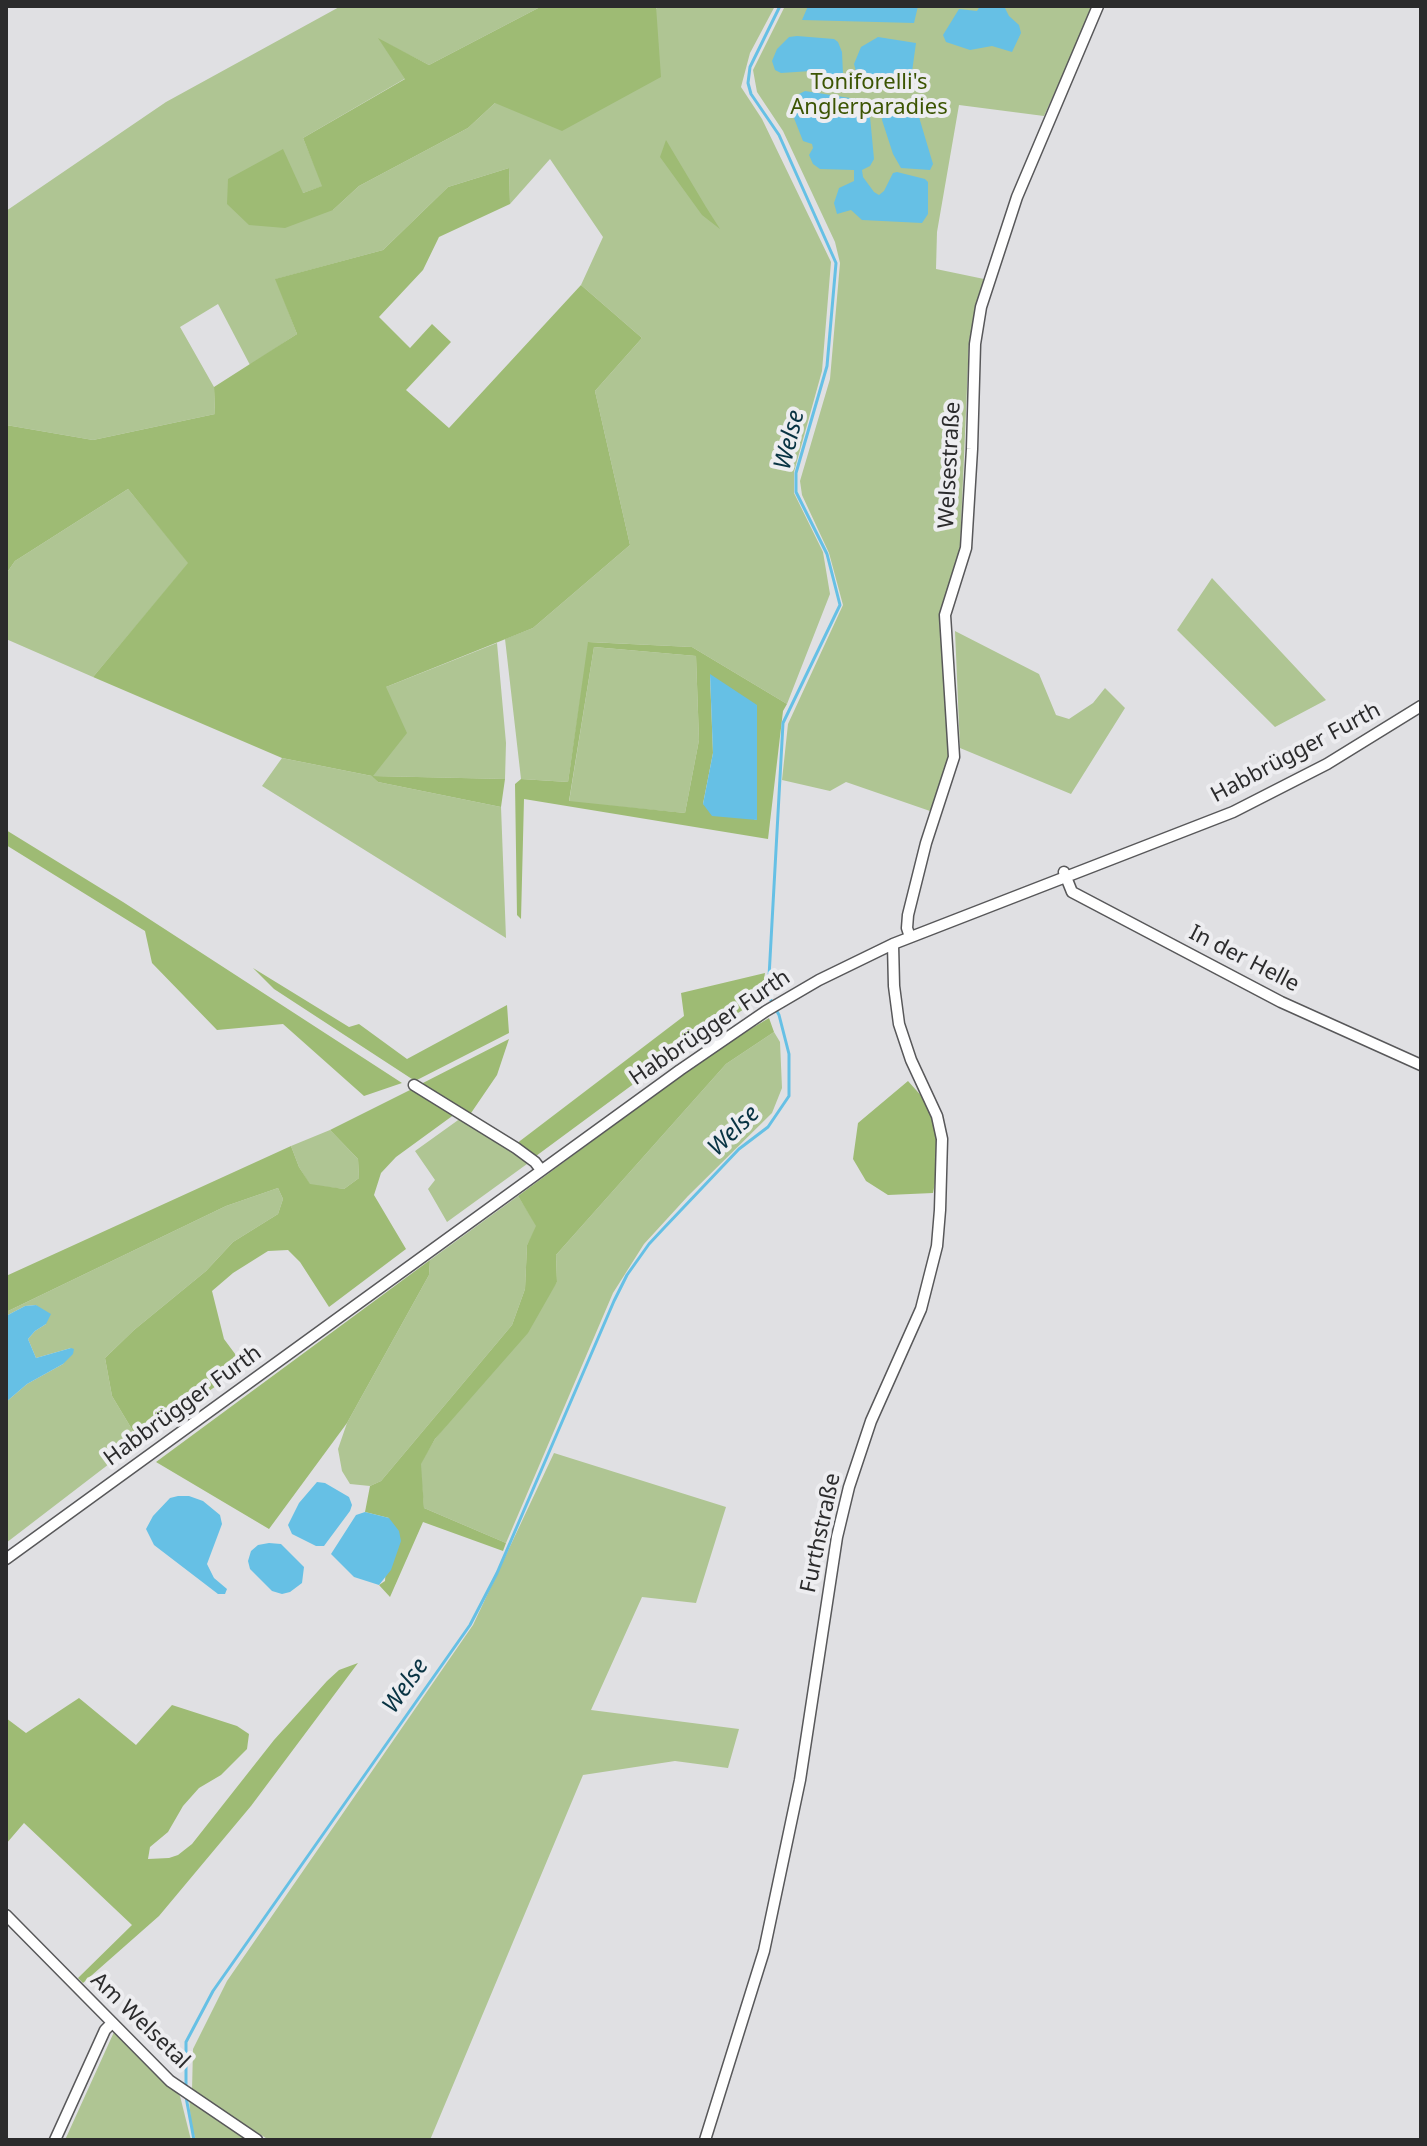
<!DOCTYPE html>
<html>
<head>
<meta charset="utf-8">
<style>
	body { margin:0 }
	#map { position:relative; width:1427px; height:2146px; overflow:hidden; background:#e0e0e3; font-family:"Noto Sans",sans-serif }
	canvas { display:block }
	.frame { position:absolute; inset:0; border:8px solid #2b2b2c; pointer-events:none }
</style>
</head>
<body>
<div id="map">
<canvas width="1427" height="2146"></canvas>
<div class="frame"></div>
</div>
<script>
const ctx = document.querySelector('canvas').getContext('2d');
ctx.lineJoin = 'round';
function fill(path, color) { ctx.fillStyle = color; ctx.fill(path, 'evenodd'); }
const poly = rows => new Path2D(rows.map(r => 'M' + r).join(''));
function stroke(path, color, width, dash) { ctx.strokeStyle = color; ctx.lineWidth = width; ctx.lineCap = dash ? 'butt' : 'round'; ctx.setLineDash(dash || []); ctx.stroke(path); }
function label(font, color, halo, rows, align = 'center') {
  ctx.font = font + ' "Noto Sans",sans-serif'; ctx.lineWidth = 8; ctx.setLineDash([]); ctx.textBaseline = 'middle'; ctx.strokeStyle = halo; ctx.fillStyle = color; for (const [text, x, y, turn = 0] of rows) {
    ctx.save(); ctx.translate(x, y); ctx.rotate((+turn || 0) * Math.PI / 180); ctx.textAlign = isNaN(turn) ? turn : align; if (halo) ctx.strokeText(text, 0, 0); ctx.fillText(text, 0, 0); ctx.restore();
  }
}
fill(poly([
	[341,6,542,6,429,65,380,40,406,78,303,138,323,186,303,193,228,179,333,210,359,186,468,128,495,103,657,8,656,6,775,6,750,53,741,87,762,119,831,262,822,371,794,472,794,493,823,552,830,594,787,704,692,647,589,642,568,782,521,779,505,639,533,628,630,545,595,391,642,338,581,285,603,237,550,159,510,204,509,168,448,187,383,250,276,279,297,334,250,365,218,304,180,327,214,387,215,414,93,440,6,425,6,211,166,102],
	[785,6,1094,6,1044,116,959,105,937,232,936,269,984,279,969,341,960,548,941,612,951,759,930,811,846,782,830,791,782,780,788,724,843,605,829,553,802,495,800,481,830,379,840,263,835,242,783,131,757,92,753,70],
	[128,489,189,563,93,677,6,639,6,574,15,561],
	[1212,578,1326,700,1275,727,1177,630],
	[955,631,1039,674,1056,715,1069,719,1093,703,1105,688,1125,708,1071,794,960,748],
	[497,643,506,743,505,779,373,776,378,782,501,807,506,938,262,786,282,758,372,776,386,687],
	[594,647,696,656,699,740,685,813,569,802],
	[774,1032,780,1042,782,1088,772,1113,688,1196,644,1244,613,1293,506,1543,424,1508,420,1464,435,1439,557,1282,556,1255,726,1064],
	[461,1118,515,1151,527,1164,447,1222,428,1189,435,1180,415,1151],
	[330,1130,358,1159,359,1178,344,1189,310,1185,299,1167,291,1146],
	[278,1188,283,1199,278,1214,233,1242,206,1271,134,1330,105,1358,112,1396,139,1441,6,1543,6,1402,27,1384,63,1364,71,1348,36,1358,28,1339,35,1331,46,1324,36,1305,25,1306,6,1316,6,1312,226,1206],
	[518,1196,537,1226,527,1245,525,1289,512,1325,381,1481,370,1486,350,1484,342,1471,338,1449,347,1423,429,1275,430,1260],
	[554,1453,726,1507,696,1603,642,1597,591,1710,739,1729,728,1768,675,1761,583,1775,430,2140,269,2140,192,2091,193,2049,227,1981,473,1625],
	[114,2032,180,2096,191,2140,65,2140],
	[189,2097,251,2140,196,2140,191,2125]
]), '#afc593');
fill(poly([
	[542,6,656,6,661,77,562,131,495,103,468,128,359,186,333,210,285,228,249,225,227,204,228,179,283,149,303,193,322,186,303,138,405,79,378,38,429,65],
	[666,140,706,207,720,229,702,215,660,157],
	[509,168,510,204,439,237,423,270,379,317,410,348,432,324,451,342,406,390,449,428,581,285,642,338,595,391,630,545,533,628,386,687,407,733,373,776,505,779,501,807,378,782,372,776,282,758,93,677,188,563,128,489,15,561,6,574,6,425,93,440,215,414,214,387,297,334,275,279,383,250,448,187],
	[588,642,692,647,787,704,783,711,768,839,524,799,521,919,517,915,515,784,521,779,568,782],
	[594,647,696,656,699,740,685,813,569,801],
	[710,675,757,820,703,804,713,753],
	[6,830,123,902,402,1083,364,1096,283,1024,217,1030,152,963,145,931,6,845],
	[253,968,349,1027,359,1024,407,1059,507,1005,509,1033,415,1081,274,989],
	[765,973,761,998,666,1060,536,1156,516,1144,684,1016,681,993],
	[769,1018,774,1032,726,1064,556,1255,557,1282,528,1333,435,1439,421,1464,424,1508,506,1543,503,1551,423,1522,390,1597,379,1585,385,1581,389,1518,365,1512,370,1486,381,1481,512,1325,525,1289,527,1245,536,1226,518,1196,717,1049],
	[509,1039,497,1075,469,1116,419,1085],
	[908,1081,933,1109,942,1147,933,1193,888,1195,866,1181,853,1159,858,1123],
	[414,1088,455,1114,396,1157,381,1173,374,1195,406,1249,329,1307,300,1262,288,1250,268,1251,233,1273,212,1291,224,1339,244,1366,139,1441,112,1396,105,1358,134,1330,206,1271,233,1242,278,1214,283,1199,278,1188,226,1206,6,1312,6,1276,291,1146,299,1167,310,1184,344,1189,359,1178,358,1159,330,1130],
	[430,1260,429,1275,347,1423,269,1529,156,1462],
	[358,1663,251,1806,159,1916,83,1983,78,1978,132,1925,24,1823,6,1844,6,1718,26,1733,79,1698,136,1745,172,1705,237,1726,249,1734,247,1749,221,1775,199,1788,183,1806,168,1832,150,1847,148,1859,169,1858,178,1855,192,1844,274,1740,327,1681,339,1670]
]), '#9ebb74');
fill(poly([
	[808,6,895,7,918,6,914,23,802,20],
	[980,6,1004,6,1009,16,1019,25,1021,33,1012,52,992,46,970,50,946,42,943,35,959,9,977,11],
	[797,36,834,39,838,42,842,52,843,74,834,80,811,71,781,73,775,70,772,61,777,49,789,37],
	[878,37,916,43,911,79,907,85,897,86,863,81,857,75,854,64,861,47],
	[805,91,863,100,869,106,874,159,870,166,862,170,863,177,874,192,879,195,884,191,893,173,897,172,925,179,928,182,928,214,922,223,862,220,851,210,837,214,834,203,839,188,854,181,854,170,820,169,813,164,809,155,813,148,812,144,803,141,790,108,795,96],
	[901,103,916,107,933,164,930,170,901,168,893,154,882,120,883,110],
	[710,674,757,705,757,820,712,816,703,804,713,753],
	[36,1305,51,1314,46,1324,35,1331,28,1339,36,1358,71,1348,74,1349,73,1354,63,1364,27,1384,6,1402,6,1316,25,1306],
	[317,1482,325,1483,349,1497,352,1505,350,1511,324,1546,316,1546,292,1534,288,1525,299,1503],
	[178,1496,189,1496,203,1501,220,1515,222,1524,207,1564,214,1578,227,1589,225,1594,218,1594,154,1545,146,1529,153,1516,170,1498],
	[365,1512,389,1518,399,1531,401,1541,391,1570,379,1585,354,1577,331,1554,356,1515],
	[269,1543,281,1544,304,1567,302,1583,290,1592,282,1594,272,1591,250,1569,248,1561,251,1551,258,1545]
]), '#66c0e5');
stroke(poly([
	[186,2089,186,2042,213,1991,470,1625,497,1573,614,1301,627,1275,649,1244,663,1229,739,1149,768,1127,789,1096,789,1054,779,1015,768,995,783,723,840,605,827,554,796,492,796,473,827,366,836,263,779,135,751,94,748,83,750,67,780,6],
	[186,2097,194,2140]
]), '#66c0e5', 3);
const minor = poly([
	[1064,872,1072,892,1281,1002,1421,1065],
	[910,937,907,928,908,915,926,843,954,757,945,615,966,548,972,449,975,344,981,307,1017,197,1098,6],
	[414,1085,516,1148,535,1162,541,1170],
	[6,1559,680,1070,766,1011,819,980,893,944,1233,812,1327,764,1421,706],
	[6,1915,170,2081,257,2140],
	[55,2140,105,2030,111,2024],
	[705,2140,764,1951,800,1780,837,1537,849,1487,871,1421,921,1309,937,1246,940,1210,942,1139,937,1116,911,1060,899,1024,894,986,893,944]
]);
stroke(minor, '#58585a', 13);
stroke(minor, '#fff', 10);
label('22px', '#3c5503', '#ededf0', [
	["Toniforelli's",869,83],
	["Anglerparadies",869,108]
]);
label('22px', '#2b2b2c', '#ededf0', [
	["Welsestraße",950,465,-87],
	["Habbrügger Furth",1296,753,-28],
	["In der Helle",1244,959,27],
	["Habbrügger Furth",710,1028,-34],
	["Habbrügger Furth",183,1406,-36],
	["Furthstraße",821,1533,-78],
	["Am Welsetal",140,2021,44]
]);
label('italic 24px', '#083343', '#ededf0', [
	["Welse",790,440,-76],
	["Welse",734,1131,-44],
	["Welse",406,1686,-55]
]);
</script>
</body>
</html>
